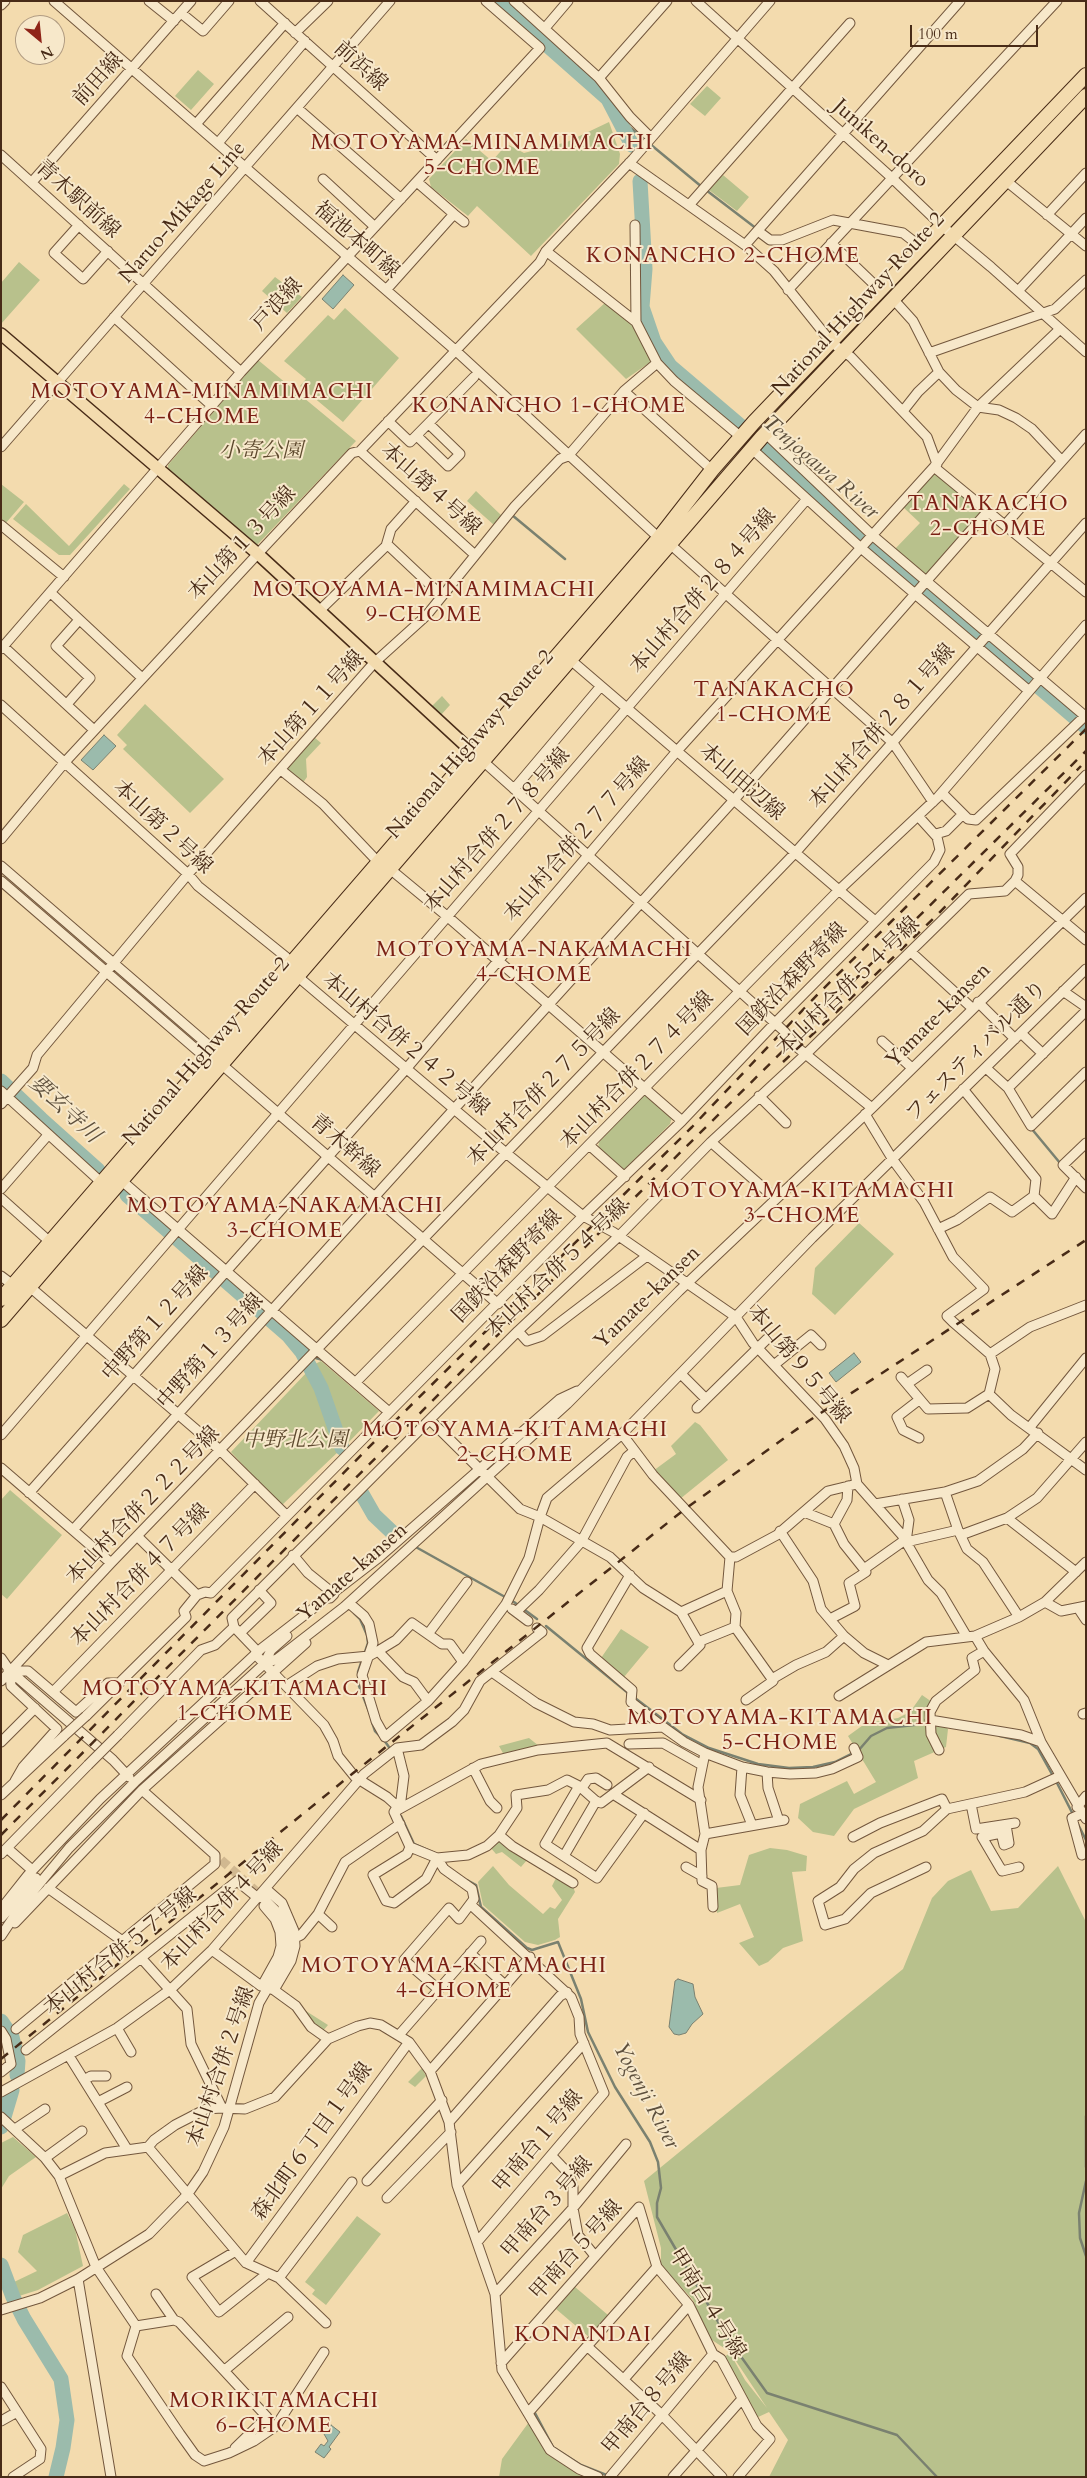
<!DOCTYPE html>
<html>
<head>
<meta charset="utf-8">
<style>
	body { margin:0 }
	#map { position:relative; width:1087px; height:2478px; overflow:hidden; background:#f3dbae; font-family:Cardo,serif }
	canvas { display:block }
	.frame { position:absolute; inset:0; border:2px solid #482b17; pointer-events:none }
	.north { position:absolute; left:15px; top:15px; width:50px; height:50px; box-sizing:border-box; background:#f7e8ca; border:1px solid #b19c82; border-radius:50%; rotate:152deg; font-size:14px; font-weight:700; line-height:20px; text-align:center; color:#482b17 }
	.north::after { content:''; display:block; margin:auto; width:18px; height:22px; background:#8f2418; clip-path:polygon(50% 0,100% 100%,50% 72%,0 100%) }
	.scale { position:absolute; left:910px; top:25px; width:128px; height:22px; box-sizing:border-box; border:2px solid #482b17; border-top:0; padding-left:6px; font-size:15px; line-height:18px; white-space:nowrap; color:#482b17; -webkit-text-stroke:4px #f7e8ca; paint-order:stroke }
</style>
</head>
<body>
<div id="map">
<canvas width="1087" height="2478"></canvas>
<div class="frame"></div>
<div class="north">N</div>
<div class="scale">100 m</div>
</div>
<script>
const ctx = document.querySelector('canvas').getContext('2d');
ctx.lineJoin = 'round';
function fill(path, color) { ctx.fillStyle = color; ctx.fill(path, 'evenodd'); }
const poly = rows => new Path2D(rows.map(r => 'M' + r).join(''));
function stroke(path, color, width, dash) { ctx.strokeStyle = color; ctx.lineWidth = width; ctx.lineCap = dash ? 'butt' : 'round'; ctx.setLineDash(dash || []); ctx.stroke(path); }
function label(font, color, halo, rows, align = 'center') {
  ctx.font = font + ' Cardo,"Noto Serif JP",serif'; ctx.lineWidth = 4; ctx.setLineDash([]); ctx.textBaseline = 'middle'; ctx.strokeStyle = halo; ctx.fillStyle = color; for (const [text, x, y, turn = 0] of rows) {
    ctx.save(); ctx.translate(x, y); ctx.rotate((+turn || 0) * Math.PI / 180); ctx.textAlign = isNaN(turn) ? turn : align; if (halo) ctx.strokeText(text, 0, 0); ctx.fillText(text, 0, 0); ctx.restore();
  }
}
fill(poly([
	[198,70,214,84,191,110,175,96],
	[707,86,721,98,705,116,690,104],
	[609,122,620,154,619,164,531,256,477,206,468,216,431,187,429,179,466,139,492,161,507,144,524,153,567,142],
	[723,175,749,197,737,211,709,190],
	[19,262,40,280,1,324,1,283],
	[275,277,302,297,287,313,262,291],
	[606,302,633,325,652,361,626,379,576,329],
	[345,308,399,358,343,422,300,386,306,379,284,361,328,315,334,320],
	[258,360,356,441,258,544,253,545,168,472,168,465],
	[937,474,980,509,981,515,927,575,923,575,894,550,920,523,903,507,932,475],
	[1,484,24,502,5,524,1,520],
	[124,484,130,489,70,555,59,555,13,519,26,504,69,546],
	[476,491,502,516,494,525,467,501],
	[442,696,450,705,440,716,431,707],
	[145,704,224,779,190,813,123,749,127,745,117,735],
	[314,737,321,743,306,759,307,777,302,784,288,773,287,768],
	[648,1095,672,1117,670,1124,623,1171,598,1148,599,1142,643,1096],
	[859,1223,894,1254,835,1315,812,1294,815,1268],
	[321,1361,379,1411,346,1445,313,1365],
	[308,1371,318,1390,339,1451,281,1506,231,1452],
	[695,1422,700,1425,728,1460,680,1499,653,1471,676,1454,671,1446],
	[10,1490,62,1535,7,1599,1,1594,1,1500],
	[621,1629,649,1647,624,1677,601,1658],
	[922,1695,932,1702,927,1716,948,1729,946,1747,914,1761,918,1778,854,1809,834,1836,813,1832,798,1818,800,1804,847,1781,854,1794,876,1782,848,1736,866,1723,898,1718,910,1712],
	[529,1738,539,1746,504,1755,499,1746],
	[499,1838,572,1884,575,1892,558,1919,560,1937,555,1940,538,1945,525,1942,483,1905,478,1882,493,1866,509,1885,543,1914,550,1907,555,1909,562,1900,552,1886,556,1878,527,1860,521,1867,502,1852,496,1854,490,1847],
	[770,1848,787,1850,807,1856,806,1871,792,1872,803,1941,783,1948,768,1962,759,1966,739,1943,754,1937,740,1904,717,1913,716,1888,740,1885,749,1855],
	[1058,1866,1086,1922,1086,2477,769,2477,788,2440,769,2412,756,2418,724,2357,730,2353,745,2380,767,2408,730,2352,709,2338,693,2300,661,2265,661,2248,644,2181,903,1969,932,1898,948,1881,971,1870,991,1911,1018,1908],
	[306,2011,328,2025,322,2032,313,2026,305,2013],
	[422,2068,426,2076,415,2087,408,2082],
	[13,2137,36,2157,9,2176,1,2189,1,2143],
	[67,2213,75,2229,83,2266,38,2290,19,2296,14,2282,37,2271,18,2252,23,2235],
	[357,2216,381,2234,326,2305,312,2294,315,2290,305,2282],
	[575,2287,608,2315,589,2337,556,2309],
	[529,2422,546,2452,584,2477,499,2477,502,2459],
	[58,2445,66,2445,62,2477,51,2477,57,2460]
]), '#b8c18c');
const water = poly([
	[343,275,354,285,333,309,322,299,343,275],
	[104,735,116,746,93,770,81,760,104,735],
	[854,1353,861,1362,836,1382,829,1373,854,1353],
	[678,1979,693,1984,695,1997,703,2014,692,2024,686,2033,679,2035,674,2034,669,2027,675,1981,678,1979],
	[331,2425,340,2432,329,2447,331,2449,324,2458,315,2452,321,2444,324,2446,328,2441,324,2434,331,2425]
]);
fill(water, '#9bbbac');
stroke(water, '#7a8170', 1);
stroke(poly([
	[620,120,646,140],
	[650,144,702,187],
	[706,190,757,229],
	[512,515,565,559],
	[1031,1128,1060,1163],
	[312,1357,323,1360],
	[414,1546,514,1602,537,1619],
	[354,1613,360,1619,367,1635,368,1643,364,1655],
	[546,1626,628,1693],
	[362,1660,358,1672,359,1686,370,1714],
	[635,1698,682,1734,709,1748,758,1764,789,1768,813,1767,835,1762,853,1753],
	[372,1722,375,1731,380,1736],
	[1000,1736,1030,1743,1038,1749,1053,1776],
	[384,1740,391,1750],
	[858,1751,871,1736,887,1728,923,1724],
	[1056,1781,1086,1840],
	[401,1816,414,1844,439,1855],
	[467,1880,476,1885,481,1907,527,1948,532,1950,558,1942,581,1999,588,2032,615,2087,650,2142,658,2162,661,2188,657,2203,657,2217,727,2337,767,2393,897,2435,937,2477],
	[1086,2116,1086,2167],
	[1086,2181,1079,2213,1080,2238,1086,2256],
	[535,2413,553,2447,581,2465,609,2476]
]), '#7a8170', 2.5);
stroke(poly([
	[497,1,608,99,632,145],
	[640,181,645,269,642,307,654,342,670,366,764,446,875,547,1086,727],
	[1,1081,41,1119,98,1170],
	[127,1195,288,1335,302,1352,321,1388,342,1448],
	[362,1494,374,1515,394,1534],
	[1,2021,12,2037,18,2061,17,2075],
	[1,2127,12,2090],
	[1,2265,13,2297,24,2319,61,2379,67,2420,63,2448,56,2477]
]), '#9bbbac', 15);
stroke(poly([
	[211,1851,257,1892]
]), '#d1b890', 9, [9, 4.5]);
const minor = poly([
	[54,1,455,350,659,538,671,545,893,743,933,802],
	[149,1,174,21],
	[260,1,437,160],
	[514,1,599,78,630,117,651,138],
	[696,1,892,178,942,226,991,267,1086,352],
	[1,5,5,1],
	[181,13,203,31,229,1],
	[545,28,568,1],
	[295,33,328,1],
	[599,78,667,1],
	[297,108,401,199],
	[196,124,285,23],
	[218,143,305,41],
	[1,155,241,372],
	[629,163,745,245,774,271,831,342,851,357,927,437,937,464],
	[323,179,375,227],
	[1005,180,1086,246],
	[32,182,191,1],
	[690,204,850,23],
	[454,214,464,222],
	[1047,215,1086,173],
	[79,225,54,253,83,279,108,251],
	[635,225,636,322],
	[758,231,770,240,782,240,833,220,903,233,921,247],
	[831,243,880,290],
	[745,245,960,1],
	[546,251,636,322,657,363,674,381,741,437],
	[386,290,454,214,417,182],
	[788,290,1057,1],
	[1018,291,1086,218],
	[894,300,913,321,939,372,956,390,978,407,999,410,1016,418,1032,429,1062,461],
	[114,317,212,406],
	[929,353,1055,309,1086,280],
	[624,391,712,470],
	[903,411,918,392,939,372],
	[388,421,410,442,474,377],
	[765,433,872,535,1085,716],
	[417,436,448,466,460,454,429,424],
	[1,447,390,1],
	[752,449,861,548,1028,690],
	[360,451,475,555],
	[934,467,1086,592],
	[1,525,64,577],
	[1005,525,1086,434],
	[386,546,389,546,442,596],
	[51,593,142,678],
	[319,611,386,546,391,529,416,501],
	[4,647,94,730],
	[1,649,241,372,540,48,486,1],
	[566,656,875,921],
	[67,704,90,678,56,646,79,620],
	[1,705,188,874,198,886,286,957,303,981,506,1153,583,1216,613,1232,736,1317,753,1343,825,1419,844,1446,854,1468,857,1484,902,1535,928,1580,941,1593,967,1637],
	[484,762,784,1031,798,1048,872,1108],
	[281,770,323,804,379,863],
	[514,789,601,686],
	[942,793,968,819,976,820,1086,715],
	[936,834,946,831,963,814],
	[1,839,65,762,252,560,352,453,360,451,540,262,546,251,633,159,770,1],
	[1,866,206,1043,212,1056],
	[390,869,448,917,682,1121],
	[1,881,198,1051,212,1056,498,1304],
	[1015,881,1086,940],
	[911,952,972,1008],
	[1063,991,1086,1007],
	[978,1002,1015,1039],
	[1022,1034,1043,1054],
	[882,1041,912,1068],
	[986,1068,1008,1088,1031,1126,1086,1072],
	[1008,1088,1086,1011],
	[963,1089,1036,1179,1034,1196,1052,1214,1076,1177],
	[1,1091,102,1183],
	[759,1096,786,1123],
	[1,1104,33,1068,37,1055,188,874,374,663,426,616,515,506,560,459,568,456,624,391,657,363],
	[865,1114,893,1160,924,1202,953,1257,984,1289,947,1316,953,1322,990,1354,1030,1327,1086,1305],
	[711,1142,768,1192],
	[1086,1143,1063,1165,1086,1188],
	[589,1145,625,1177],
	[122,1181,389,1412],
	[1,1189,48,1135],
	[1,1198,50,1242],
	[938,1229,957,1220,990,1197,1012,1212,1034,1196],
	[1,1276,13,1285],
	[30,1287,221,1451,286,1515],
	[518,1331,527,1341,542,1336,647,1256],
	[774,1365,811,1335,821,1345],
	[681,1374,706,1399,767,1339],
	[901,1377,928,1409,967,1408,989,1394,995,1369,990,1354],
	[356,1382,838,891,938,797,1086,625],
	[907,1384,927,1370],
	[989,1394,1011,1415,1086,1470],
	[697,1408,706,1399],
	[430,1420,520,1509,540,1517,610,1557,643,1588,681,1612,700,1645,679,1666],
	[1030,1427,1086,1358],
	[622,1434,653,1475,730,1557],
	[1,1435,807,499],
	[919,1438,903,1430,897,1417,919,1400],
	[1,1468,111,1563],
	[945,1492,958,1530,967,1549,983,1562,1019,1617],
	[29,1493,406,1069,677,751,934,467,978,407,1060,329],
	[902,1499,909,1520,906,1542,958,1530],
	[875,1504,945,1492,978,1481,1023,1449,1038,1433],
	[804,1512,834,1524,844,1544,864,1569],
	[1007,1518,1076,1572],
	[834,1524,847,1500,848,1486],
	[73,1530,733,801,988,511],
	[780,1531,813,1581,821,1609,844,1636,864,1653,888,1665],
	[961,1535,1007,1518,1037,1498,1086,1442],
	[137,1536,197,1595],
	[293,1555,308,1573,334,1594,330,1598],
	[730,1557,736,1557,777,1535,828,1491,857,1484],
	[630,1575,587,1648,590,1654,632,1690,631,1702,663,1727,684,1742,705,1753,742,1767,767,1772,790,1774,816,1773,832,1769,858,1757,854,1748],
	[1045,1602,1061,1611,1086,1606],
	[349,1603,364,1616,369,1624,373,1643,362,1675,376,1721,385,1737,428,1701,463,1662,506,1604,529,1558,540,1517,547,1498,622,1434,812,1238,1086,969],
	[1078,1608,1086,1620],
	[512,1609,528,1621],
	[516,1612,539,1590,581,1542,627,1457,634,1451],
	[681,1612,727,1591],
	[830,1619,855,1606,849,1583,866,1572,864,1569,905,1540],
	[234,1627,232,1618,518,1331,619,1236,711,1142,807,1053,969,894,1005,891,1015,881,1018,875,1018,867,1010,854,1086,775],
	[735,1627,772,1679],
	[236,1629,258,1652],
	[240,1633,271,1603,259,1590],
	[428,1634,467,1582],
	[975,1636,984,1651,1024,1700,1041,1742,1086,1819],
	[698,1642,735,1627,736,1613,727,1591,730,1557],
	[378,1651,396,1640,412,1623,442,1644,450,1644,463,1662],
	[255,1654,324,1725,333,1741,338,1756,355,1777,387,1797,397,1806],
	[1,1658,10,1671,113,1760,129,1777],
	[264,1664,271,1650,287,1636],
	[8,1671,28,1671,76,1712,108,1683,119,1683],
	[10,1671,11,1686,57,1729,23,1767,15,1781],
	[492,1672,536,1703,574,1722,593,1724,610,1730,663,1727],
	[1,1681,111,1563,795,853,1086,523],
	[286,1686,317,1666,338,1659,369,1656,378,1651,403,1677,414,1682,428,1701],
	[53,1692,255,1484],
	[839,1696,926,1642,975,1636,1019,1617,1045,1602,1086,1562],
	[746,1700,773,1681,772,1679,796,1665,826,1652,844,1636],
	[1083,1714,1086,1713],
	[86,1716,186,1617,184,1611,197,1595,205,1592,211,1593,583,1216,682,1121,774,1024,934,862,940,850,937,837,918,816],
	[930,1720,1021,1735,1041,1742],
	[118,1735,201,1650,215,1645,234,1627],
	[1,1742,35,1708],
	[629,1744,663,1743,702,1765],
	[397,1748,404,1776,401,1800,394,1812,410,1847,437,1858,444,1869,472,1889,474,1899,459,1919,449,1908,404,1960,438,1989],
	[939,1750,931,1734,930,1712,936,1701,975,1670,972,1658,984,1651],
	[705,1753,698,1787,705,1834,701,1850,702,1881,712,1886,713,1907],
	[742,1767,740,1795,752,1825],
	[473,1768,490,1801,497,1808],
	[767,1772,768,1788,779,1821],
	[579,1786,545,1844,597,1878,644,1813],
	[582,1788,588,1779,596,1778,607,1785],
	[613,1794,701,1850],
	[1,1795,64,1736],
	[971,1804,976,1829,1015,1823],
	[1077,1807,1086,1796],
	[394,1812,481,1764,538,1750,607,1743,701,1800],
	[1081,1814,1072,1818,1082,1855],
	[1006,1825,1009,1843,1004,1845,1001,1833,982,1837,1002,1871,1019,1867],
	[705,1834,784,1820],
	[499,1835,517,1808,516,1795,548,1790,567,1780,579,1786,596,1801,601,1803,649,1767],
	[853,1837,880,1823,942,1799,947,1809],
	[410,1847,407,1854,373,1875,386,1901,394,1903,426,1879,437,1858,468,1855,487,1846,499,1835,512,1846,573,1883],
	[7,1848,32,1870],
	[1,1854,88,1765],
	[564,1856,596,1801],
	[686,1867,702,1876],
	[926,1867,871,1893,845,1919,825,1925,818,1901,840,1887,854,1869,874,1853,923,1831,947,1809,1025,1792,1060,1776],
	[48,1888,121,1940],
	[266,1889,282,1903,294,1931,295,1946,291,1961,274,1990],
	[471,1905,571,1997,579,2017,580,2034,604,2093,478,2241],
	[1,1909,28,1875,100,1799,262,1648,377,1559,560,1399,577,1391],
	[318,1914,332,1927],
	[1,1918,36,1878],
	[15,1923,142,1790,306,1643],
	[1,1936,21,1906,69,1848,135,1782,264,1664,277,1659,344,1607,567,1404,679,1291,872,1108,1086,898],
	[295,1938,301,1935,318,1914,345,1862,400,1824],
	[212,1950,261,1986,274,1990,296,2006,311,2027,328,2039],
	[470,1953,505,1985],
	[142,1959,187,2009,191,2044,222,2108,245,2109,275,2097,328,2039,358,2026,370,2023,381,2025,409,2042,430,2071,449,2122,457,2185,495,2294,502,2370,550,2450,579,2469,598,2477],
	[263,1984,278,1957,281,1946,280,1932,275,1919,264,1906],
	[117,2028,131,2052],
	[16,2029,215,1864,215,1855,142,1790],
	[1,2031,6,2039,11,2064,1,2072],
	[399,2035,481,1941],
	[26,2050,237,1881,258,1898],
	[69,2056,127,2149],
	[430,2071,530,1957],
	[84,2080,91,2076,106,2076],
	[1,2092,117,2028,171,1989,212,1950,364,1774,397,1748,421,1745,452,1722,464,1710,480,1681,542,1632,537,1628],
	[98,2102,127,2087],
	[1,2117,45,2158,59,2176,96,2267,136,2326],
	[449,2122,560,1996,567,1992],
	[15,2129,45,2109],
	[148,2147,246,2263,279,2278,326,2323],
	[552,2156,569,2174,573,2187,573,2208,578,2235,595,2256],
	[45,2158,82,2131],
	[59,2176,105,2153,148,2147,154,2140,175,2125,206,2109,222,2108],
	[367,2181,442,2100],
	[457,2185,584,2043],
	[387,2198,451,2132],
	[639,2207,657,2267,689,2305,713,2354,721,2359,757,2426,770,2439,738,2477],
	[236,2251,192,2277,219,2312,268,2273],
	[246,2263,409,2042],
	[279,2278,352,2182],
	[78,2279,111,2477],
	[156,2294,174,2320],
	[495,2294,573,2208,626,2144],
	[1,2310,40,2298,78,2279,149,2234,187,2195,203,2172,224,2127,259,2003,284,1960,288,1946,287,1929,281,1916,262,1897],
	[136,2326,127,2356,180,2434,195,2455,204,2461,229,2453,254,2441,276,2426,324,2352],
	[136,2326,174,2320,179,2322,267,2417,235,2448],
	[588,2347,661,2414,722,2477],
	[501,2363,639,2207],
	[225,2370,288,2317],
	[624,2379,689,2305],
	[1,2387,41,2449,40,2459,13,2477],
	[528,2413,657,2267],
	[1,2421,17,2412],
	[610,2477,713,2354],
	[673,2477,742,2399]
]);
const major = poly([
	[1,334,258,554,479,758]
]);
const highway = poly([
	[1,1299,659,538,712,470,754,422,1086,75],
	[1,1320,762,437,1086,96]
]);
stroke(minor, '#73573d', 11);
stroke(major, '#482b17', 14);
stroke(highway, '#482b17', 16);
stroke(minor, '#f7e8ca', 9);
stroke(major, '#f3dbae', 11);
stroke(highway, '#f3dbae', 14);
stroke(poly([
	[783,1062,844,1005,938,914,1081,766],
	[1,1820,382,1434,692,1127,818,994,1086,729],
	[1,1835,607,1225,1086,751],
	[1,2059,352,1774,685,1509,807,1422,1086,1240]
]), '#482b17', 2.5, [9, 9]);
const minorBridge = poly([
	[64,1736,86,1716],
	[88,1765,118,1735]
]);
stroke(minorBridge, '#73573d', 11, []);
stroke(minorBridge, '#f7e8ca', 9);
label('21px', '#482b17', '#f7e8ca', [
	["前浜線",360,67,42],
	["前田線",99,80,-48],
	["Juniken-doro",880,144,42],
	["青木駅前線",77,200,42],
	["Naruo-Mikage Line",183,213,-49],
	["福池本町線",356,241,41],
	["戸浪線",278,305,-47],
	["National Highway Route 2",859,305,-47],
	["本山第４号線",430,490,42],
	["本山第１３号線",243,544,-47],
	["本山村合併２８４号線",704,592,-49],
	["本山第１１号線",312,709,-48],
	["本山村合併２８１号線",883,727,-49],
	["National Highway Route 2",471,745,-49],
	["本山田辺線",741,783,41],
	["本山第２号線",162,828,43],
	["本山村合併２７８号線",498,831,-49],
	["本山村合併２７７号線",578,840,-49],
	["国鉄沿森野寄線",793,980,-46],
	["本山村合併５４号線",849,987,-44],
	["Yamate-kansen",939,1016,-45],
	["本山村合併２４２号線",405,1045,40],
	["National Highway Route 2",207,1052,-49],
	["フェスティバル通り",977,1052,-45],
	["本山村合併２７４号線",638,1071,-46],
	["本山村合併２７５号線",545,1088,-46],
	["青木幹線",344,1147,41],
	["国鉄沿森野寄線",508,1267,-46],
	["本山村合併５４号線",558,1269,-44],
	["Yamate-kansen",648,1298,-44],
	["中野第１２号線",156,1324,-48],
	["中野第１３号線",211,1352,-48],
	["本山第９５号線",798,1365,50],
	["本山村合併２２２号線",144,1506,-46],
	["Yamate-kansen",353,1573,-41],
	["本山村合併４７号線",141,1576,-46],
	["本山村合併４号線",223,1907,-47],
	["本山村合併５７号線",121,1952,-39],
	["本山村合併２号線",222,2067,-71],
	["森北町６丁目１号線",313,2142,-54],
	["甲南台１号線",539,2142,-50],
	["甲南台３号線",548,2208,-49],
	["甲南台５号線",577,2251,-48],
	["甲南台４号線",706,2304,58],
	["甲南台８号線",648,2404,-50]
]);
label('italic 21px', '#5e492e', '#f7e8ca', [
	["小寄公園",261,452],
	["中野北公園",295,1441]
]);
ctx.letterSpacing = '1px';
label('22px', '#7a1f14', '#f7e8ca', [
	["MOTOYAMA-MINAMIMACHI",482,144],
	["5-CHOME",482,169],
	["KONANCHO 2-CHOME",723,257],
	["MOTOYAMA-MINAMIMACHI",202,393],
	["4-CHOME",202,418],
	["KONANCHO 1-CHOME",549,407],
	["TANAKACHO",988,505],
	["2-CHOME",988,530],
	["MOTOYAMA-MINAMIMACHI",424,591],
	["9-CHOME",424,616],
	["TANAKACHO",774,691],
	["1-CHOME",774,716],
	["MOTOYAMA-NAKAMACHI",534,951],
	["4-CHOME",534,976],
	["MOTOYAMA-KITAMACHI",802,1192],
	["3-CHOME",802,1217],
	["MOTOYAMA-NAKAMACHI",285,1207],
	["3-CHOME",285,1232],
	["MOTOYAMA-KITAMACHI",515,1431],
	["2-CHOME",515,1456],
	["MOTOYAMA-KITAMACHI",235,1690],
	["1-CHOME",235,1715],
	["MOTOYAMA-KITAMACHI",780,1719],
	["5-CHOME",780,1744],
	["MOTOYAMA-KITAMACHI",454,1967],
	["4-CHOME",454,1992],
	["KONANDAI",583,2336],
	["MORIKITAMACHI",274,2402],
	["6-CHOME",274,2427]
]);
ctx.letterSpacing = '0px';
label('italic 22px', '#5d4f3c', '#f7e8ca', [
	["Tenjogawa River",820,468,41],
	["要玄寺川",64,1110,43],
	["Yogenji River",645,2096,62]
]);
</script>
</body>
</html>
